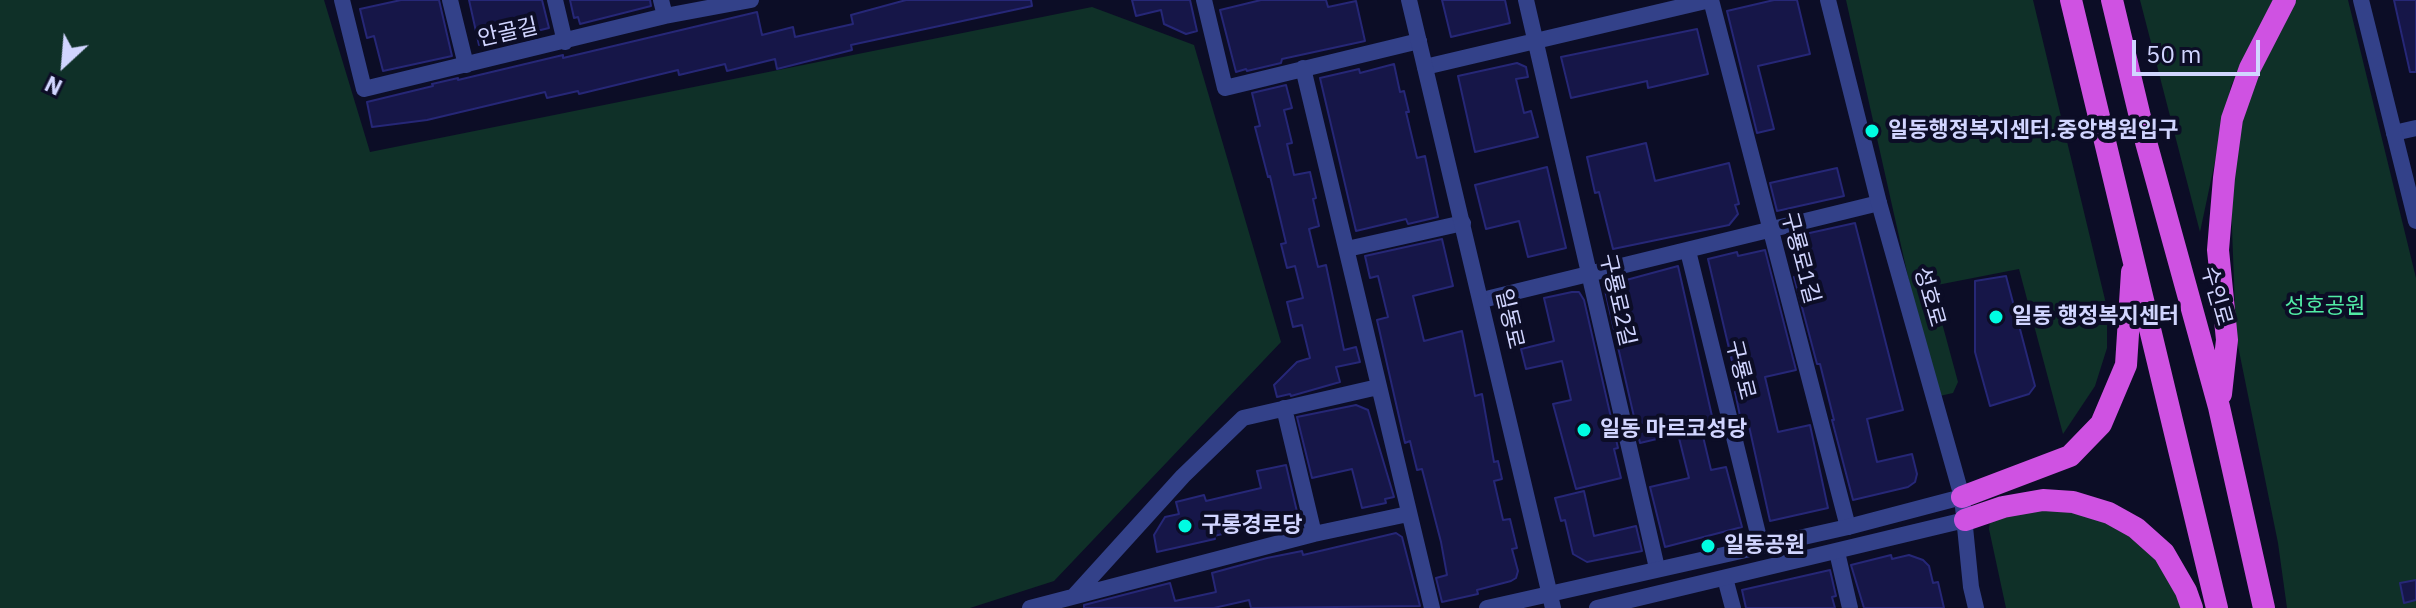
<!DOCTYPE html>
<html>
<head>
<meta charset="utf-8">
<style>
	body { margin:0 }
	#map { position:relative; width:2416px; height:608px; overflow:hidden; background:#0c0d26; font-family:"IBM Plex Sans",sans-serif }
	canvas { display:block }
	.north { position:absolute; left:24px; top:24px; width:80px; height:80px; -webkit-text-stroke:6px #0c0d26; paint-order:stroke; rotate:206deg; font-size:22px; font-weight:700; line-height:32px; text-align:center; color:#d1d5ff }
	.north::after { content:''; display:block; margin:auto; width:28px; height:36px; background:#d1d5ff; clip-path:polygon(50% 0,100% 100%,50% 72%,0 100%) }
	.scale { position:absolute; left:2132px; top:40px; width:128px; height:36px; box-sizing:border-box; border:4px solid #d1d5ff; border-top:0; padding-left:10px; font-size:24px; line-height:28px; white-space:nowrap; color:#d1d5ff; -webkit-text-stroke:6px #0c0d26; paint-order:stroke }
</style>
</head>
<body>
<div id="map">
<canvas width="2416" height="608"></canvas>
<div class="north">N</div>
<div class="scale">50 m</div>
</div>
<script>
const ctx = document.querySelector('canvas').getContext('2d');
ctx.lineJoin = 'round';
function fill(path, color) { ctx.fillStyle = color; ctx.fill(path, 'evenodd'); }
const poly = rows => new Path2D(rows.map(r => 'M' + r).join(''));
function stroke(path, color, width, dash) { ctx.strokeStyle = color; ctx.lineWidth = width; ctx.lineCap = dash ? 'butt' : 'round'; ctx.setLineDash(dash || []); ctx.stroke(path); }
function label(font, color, halo, rows, align = 'center') {
  ctx.font = font + ' "IBM Plex Sans","Noto Sans KR",sans-serif'; ctx.lineWidth = 8; ctx.setLineDash([]); ctx.textBaseline = 'middle'; ctx.strokeStyle = halo; ctx.fillStyle = color; for (const [text, x, y, turn = 0] of rows) {
    ctx.save(); ctx.translate(x, y); ctx.rotate((+turn || 0) * Math.PI / 180); ctx.textAlign = isNaN(turn) ? turn : align; if (halo) ctx.strokeText(text, 0, 0); ctx.fillText(text, 0, 0); ctx.restore();
  }
}
fill(poly([
	[0,0,324,0,370,152,1092,7,1194,45,1281,342,1054,581,970,608,0,608],
	[1846,0,2033,0,2107,308,2107,348,2095,386,2063,434,2019,269,1932,286,1958,382,1953,393,1935,397],
	[2140,0,2273,0,2231,86,2200,232],
	[2293,0,2348,0,2416,278,2416,608,2287,608,2278,543,2236,336,2230,174,2238,125,2283,15],
	[2024,505,2108,518,2158,556,2189,608,2006,608,1989,529,1991,514]
]), '#0f3028');
const building = poly([
	[401,0,439,0,452,56,383,71,374,36,367,38,360,9,401,0],
	[469,0,542,0,549,28,479,45,469,0],
	[570,0,650,0,651,6,580,24,578,17,574,18,570,0],
	[906,0,1031,0,1032,6,851,45,852,50,777,69,775,59,727,71,725,64,679,75,678,70,579,94,578,91,547,98,545,92,427,120,372,127,367,102,433,86,432,84,458,78,458,80,563,55,563,58,757,12,762,35,793,27,795,37,853,24,851,15,906,0],
	[1132,0,1190,0,1197,31,1186,34,1164,24,1161,10,1136,16,1132,0],
	[1261,0,1326,0,1328,7,1356,1,1365,41,1282,59,1281,63,1247,71,1246,69,1236,72,1220,10,1261,0],
	[1442,0,1505,0,1510,23,1451,37,1442,0],
	[1774,0,1797,0,1810,54,1758,66,1774,129,1757,133,1727,11,1774,0],
	[2394,0,2416,0,2416,72,2410,72,2394,0],
	[1697,29,1708,74,1648,88,1647,81,1571,98,1561,57,1697,29],
	[1517,63,1526,67,1528,77,1516,79,1524,113,1531,111,1538,137,1475,152,1458,76,1517,63],
	[1394,64,1400,92,1404,91,1409,112,1406,112,1417,158,1425,156,1438,217,1408,224,1406,219,1356,231,1320,78,1359,69,1360,73,1394,64],
	[1286,85,1292,108,1284,110,1292,143,1287,144,1294,175,1310,172,1316,198,1313,199,1319,226,1309,229,1318,267,1326,265,1344,350,1356,347,1360,362,1336,367,1340,382,1291,396,1290,394,1277,397,1274,385,1297,362,1310,358,1302,325,1293,327,1287,302,1303,298,1295,266,1287,268,1281,244,1286,243,1270,176,1268,177,1255,127,1260,126,1252,93,1286,85],
	[1646,143,1655,181,1729,163,1739,204,1735,205,1738,214,1729,225,1613,249,1599,192,1595,193,1587,157,1646,143],
	[1547,167,1566,248,1528,257,1519,221,1486,229,1475,185,1547,167],
	[1837,168,1844,196,1777,211,1770,183,1837,168],
	[1855,223,1903,410,1867,419,1877,462,1912,454,1917,474,1915,482,1908,487,1853,500,1832,420,1834,420,1820,364,1817,364,1794,277,1805,274,1796,236,1855,223],
	[1442,239,1453,286,1413,296,1424,341,1462,331,1475,396,1482,394,1494,462,1498,461,1502,479,1494,481,1503,520,1510,519,1517,548,1512,549,1518,571,1516,578,1511,581,1477,590,1478,594,1442,602,1436,578,1447,575,1441,542,1422,469,1417,470,1410,441,1405,443,1377,320,1388,317,1378,276,1370,278,1365,256,1442,239],
	[1765,250,1796,370,1765,377,1778,432,1810,425,1828,508,1770,521,1749,426,1743,428,1740,416,1735,392,1739,391,1708,259,1737,252,1738,256,1765,250],
	[1678,266,1714,425,1701,428,1711,470,1726,467,1742,527,1665,547,1650,487,1689,478,1678,434,1640,443,1604,286,1678,266],
	[2006,276,2035,386,2029,394,1990,406,1975,352,1975,281,2006,276],
	[1572,292,1579,292,1584,300,1618,448,1614,449,1621,478,1576,489,1553,404,1571,400,1562,361,1526,369,1521,349,1554,341,1544,298,1572,292],
	[1356,405,1368,410,1394,497,1385,499,1386,503,1362,508,1352,469,1312,478,1297,417,1356,405],
	[1286,465,1298,516,1214,536,1215,539,1157,552,1154,535,1165,517,1179,514,1176,502,1204,495,1206,501,1261,488,1257,471,1286,465],
	[1584,491,1594,536,1636,526,1642,551,1587,562,1573,554,1565,520,1561,521,1555,498,1584,491],
	[1396,533,1402,537,1420,606,1251,608,1249,600,1214,608,1084,608,1084,605,1170,583,1175,601,1216,592,1212,573,1267,558,1302,551,1303,555,1396,533],
	[1891,555,1892,559,1909,555,1923,560,1929,566,1933,583,1938,582,1944,608,1864,608,1851,565,1891,555],
	[1830,570,1836,596,1832,597,1835,608,1746,608,1742,590,1830,570],
	[2416,580,2416,600,2404,603,2400,583,2416,580]
]);
fill(building, '#161648');
stroke(building, '#262777', 2);
stroke(poly([
	[342,0,364,89,665,16,751,0],
	[450,0,466,65],
	[555,0,565,42],
	[661,0,665,16],
	[1204,0,1225,88,1419,41],
	[1526,0,1657,568],
	[1711,0,1848,527],
	[1425,67,1710,0],
	[1303,68,1432,608],
	[2394,133,2416,128],
	[1347,249,1463,223],
	[1688,251,1761,546],
	[1482,300,1879,203],
	[1284,408,1314,534],
	[1837,552,1850,608],
	[1725,578,1733,608],
	[1075,595,1183,476,1243,418,1378,387],
	[1030,608,1314,534,1408,514]
]), '#334189', 16);
stroke(poly([
	[1409,0,1553,608],
	[1828,0,1879,203,1962,497,1971,587,1976,608],
	[2361,0,2416,221],
	[1487,608,1848,527,1962,497],
	[1597,608,1965,520]
]), '#334189', 16);
stroke(poly([
	[2071,0,2217,608],
	[2112,0,2146,142,2219,407,2264,608],
	[2221,394,2227,340,2218,250,2224,178,2232,119,2250,68,2285,0],
	[1962,497,2070,456,2101,424,2126,365,2132,272],
	[1965,520,2003,507,2043,500,2073,502,2109,513,2136,528,2164,553,2186,591,2192,608]
]), '#cf52e2', 22);
for (const [x, y, r, color] of [
	[1872,131,8,"#00fce2"],
	[1996,317,8,"#00fce2"],
	[1584,430,8,"#00fce2"],
	[1185,526,8,"#00fce2"],
	[1708,546,8,"#00fce2"]
]) { const dot = new Path2D(); dot.arc(x, y, r, 0, 2 * Math.PI); ctx.fillStyle = color; ctx.fill(dot); stroke(dot, '#0c0d26', 3); }
label('22px', '#d1d5ff', '#0c0d26', [
	["안골길",508,33,-13],
	["구룡로1길",1800,258,75],
	["수인로",2216,296,74],
	["성호로",1929,297,74],
	["구룡로2길",1617,300,77],
	["일동로",1509,319,77],
	["구룡로",1740,370,76]
]);
label('bold 22px', '#d1d5ff', '#0c0d26', [
	["일동행정복지센터.중앙병원입구",1888,131],
	["일동 행정복지센터",2012,317],
	["일동 마르코성당",1600,430],
	["구롱경로당",1201,526],
	["일동공원",1724,546]
], 'left');
label('22px', '#51eba5', '#0c0d26', [
	["성호공원",2325,307]
]);
</script>
</body>
</html>
